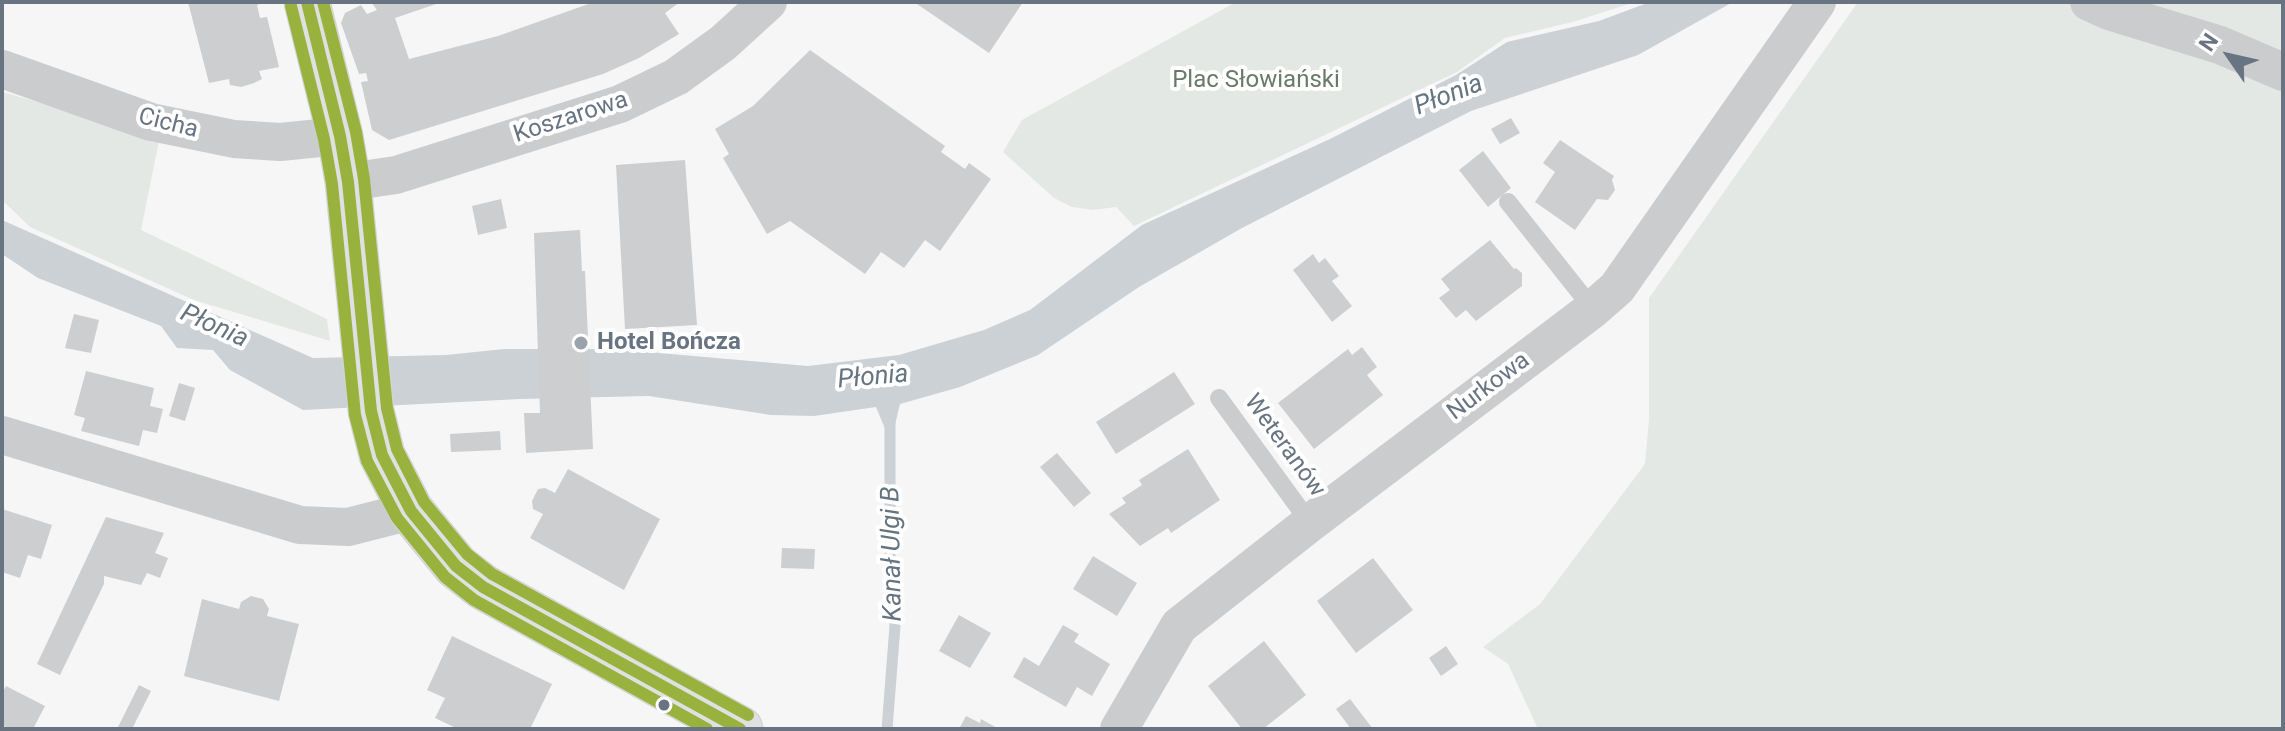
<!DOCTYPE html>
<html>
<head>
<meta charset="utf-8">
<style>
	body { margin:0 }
	#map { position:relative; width:2285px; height:731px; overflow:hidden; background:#f6f6f6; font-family:Roboto,sans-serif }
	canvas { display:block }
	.frame { position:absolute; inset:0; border:4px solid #697483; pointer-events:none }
	.north { position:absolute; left:2189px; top:16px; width:80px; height:80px; -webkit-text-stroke:6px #fff; paint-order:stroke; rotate:304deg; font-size:22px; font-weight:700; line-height:32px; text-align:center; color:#697483 }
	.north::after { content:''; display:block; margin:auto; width:28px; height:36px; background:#697483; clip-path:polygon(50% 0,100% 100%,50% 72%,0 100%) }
</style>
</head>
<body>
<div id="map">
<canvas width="2285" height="731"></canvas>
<div class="frame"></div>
<div class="north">N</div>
</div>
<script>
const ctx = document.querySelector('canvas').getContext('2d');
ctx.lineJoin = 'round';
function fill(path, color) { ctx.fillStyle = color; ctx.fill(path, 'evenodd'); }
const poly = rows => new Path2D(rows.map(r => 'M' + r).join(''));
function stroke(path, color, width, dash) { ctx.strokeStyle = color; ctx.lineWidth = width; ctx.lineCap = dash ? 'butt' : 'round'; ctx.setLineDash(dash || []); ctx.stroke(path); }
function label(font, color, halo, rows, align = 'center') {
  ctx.font = font + ' Roboto,sans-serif'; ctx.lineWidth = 8; ctx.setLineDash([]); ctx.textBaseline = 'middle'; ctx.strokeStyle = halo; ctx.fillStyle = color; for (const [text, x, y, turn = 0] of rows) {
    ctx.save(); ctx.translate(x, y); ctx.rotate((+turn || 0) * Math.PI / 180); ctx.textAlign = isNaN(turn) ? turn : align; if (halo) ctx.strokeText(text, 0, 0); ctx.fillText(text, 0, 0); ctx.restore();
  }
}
fill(poly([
	[1236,2,1635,2,1573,22,1505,38,1457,72,1134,226,1116,207,1093,210,1072,207,1054,198,1003,152,1022,120],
	[1858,2,2283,2,2283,729,1538,729,1508,664,1483,647,1540,604,1645,464,1649,419,1649,298],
	[2,92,160,136,141,230,327,319,330,341,194,300,30,227,2,200]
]), '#e4e8e4');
fill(poly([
	[1650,2,1733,2,1638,55,1471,111,1242,228,1139,287,1038,355,960,387,900,404,894,429,886,431,876,407,814,416,771,415,649,396,520,399,303,410,230,370,213,350,177,348,161,326,38,278,2,254,2,220,313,358,446,355,504,349,641,349,659,353,808,366,899,355,984,330,1030,310,1142,225,1330,139,1456,75,1507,42,1599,21]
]), '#cbd1d5');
stroke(poly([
	[887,729,895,626,890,560,890,416]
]), '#cbd1d5', 11);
fill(poly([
	[188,2,265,2,257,5,260,18,267,17,279,67,259,71,262,79,254,83,241,87,230,85,229,79,209,83],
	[371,2,442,2,395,18,409,59,498,36,594,2,680,2,665,13,679,34,639,58,603,74,389,140,372,130,361,82,368,81,366,73,359,74,341,23,345,13,361,5,367,14,377,10],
	[914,2,1023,2,989,53],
	[810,50,945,146,941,152,965,169,969,163,991,179,940,251,925,240,904,268,881,252,865,274,790,221,767,234,723,158,729,154,715,129,753,106],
	[1511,118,1520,133,1500,144,1491,129],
	[1560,140,1614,176,1612,180,1615,190,1608,200,1597,199,1575,230,1535,202,1555,172,1543,163],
	[1483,151,1511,188,1488,207,1459,170],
	[685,160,697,325,625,329,616,165],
	[501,199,507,228,478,235,472,206],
	[580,230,582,271,585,271,593,449,526,453,524,413,540,413,534,233],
	[1490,240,1514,269,1516,268,1522,273,1522,286,1476,321,1466,310,1456,318,1439,298,1450,290,1441,279],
	[1313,254,1319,263,1325,258,1339,276,1332,281,1352,306,1332,322,1293,270],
	[74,314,99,320,91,353,65,348],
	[1362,347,1377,367,1367,375,1383,395,1314,449,1278,403,1348,349,1352,355],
	[86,371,154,388,150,406,163,409,157,433,143,430,139,446,81,431,85,418,74,415],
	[1174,372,1195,404,1116,454,1096,422],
	[179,383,195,388,185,421,169,416],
	[500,431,501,450,451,452,450,434],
	[1188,449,1220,500,1171,533,1168,528,1140,546,1109,514,1126,503,1122,498,1142,485,1139,480],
	[1057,453,1091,493,1074,507,1040,467],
	[568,469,660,519,624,590,530,538,543,514,533,509,532,501,538,489,545,488,555,493],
	[2,509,52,525,41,559,28,555,20,578,2,572],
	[106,517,164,533,155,553,168,558,160,578,147,573,141,585,104,576,104,584,60,675,37,664],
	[782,548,815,549,814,569,781,568],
	[1093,556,1137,583,1117,616,1073,589],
	[1373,558,1413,610,1356,653,1317,601],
	[251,596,263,599,269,609,267,616,299,624,279,701,184,676,202,599,239,609,241,602],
	[959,615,991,633,970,668,939,651],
	[1063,625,1079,634,1074,642,1110,664,1092,696,1077,687,1066,707,1013,677,1024,657,1039,666],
	[452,636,552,684,530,729,458,729,435,718,445,698,427,690],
	[1264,641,1306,695,1263,729,1242,729,1208,686],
	[1446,646,1458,664,1441,676,1429,658],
	[139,685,151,691,132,729,117,729],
	[6,686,45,706,33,729,10,729,2,725,2,694],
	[1350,699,1373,729,1351,729,1336,709],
	[966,716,980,723,981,719,999,729,959,729]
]), '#cdcecf');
const secondary = poly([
	[307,2,340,136,348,182,371,411,382,455,411,511,456,566,483,587,740,729]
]);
stroke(secondary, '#d3d4d4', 47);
stroke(poly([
	[1508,202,1593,309],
	[1219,398,1310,523]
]), '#cbcccd', 18);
stroke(poly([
	[2089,2,2109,11,2220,45,2283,72],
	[2,69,151,122,234,139,280,142,340,136],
	[348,182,396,175,620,104,676,77,723,43,768,2],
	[2,435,300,525,348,527,411,511],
	[1119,729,1179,626,1310,523,1593,309,1617,288,1817,2]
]), '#cbcccd', 38);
stroke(secondary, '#dfe0e1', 44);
stroke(poly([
	[307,2,340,136,348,182,371,411,382,455,411,511,456,566,483,587,740,729]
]), '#99b23d', 12);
stroke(poly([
	[291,6,324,139,332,184,355,415,367,461,397,518,445,577,474,600,707,729]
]), '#99b23d', 12);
stroke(poly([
	[323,2,356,132,364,179,387,408,397,449,424,502,467,554,492,574,748,715]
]), '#99b23d', 12);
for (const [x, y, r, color] of [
	[581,343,8,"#9aa2ab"],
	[664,705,7,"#697483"]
]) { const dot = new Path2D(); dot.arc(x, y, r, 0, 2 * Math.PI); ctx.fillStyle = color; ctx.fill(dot); stroke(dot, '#fff', 3); }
label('24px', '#697b68', '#fff', [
	["Plac Słowiański",1256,81]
]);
label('24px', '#697483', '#fff', [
	["Koszarowa",571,118,-18],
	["Cicha",168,124,14],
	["Nurkowa",1489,387,-37],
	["Weteranów",1284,446,54]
]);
label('bold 24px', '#697483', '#fff', [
	["Hotel Bończa",597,343]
], 'left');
label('italic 26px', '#65747f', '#fff', [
	["Płonia",1449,96,-21],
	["Płonia",214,327,24],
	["Płonia",873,378,-5],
	["Kanał Ulgi B",893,554,-91]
]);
</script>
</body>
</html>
